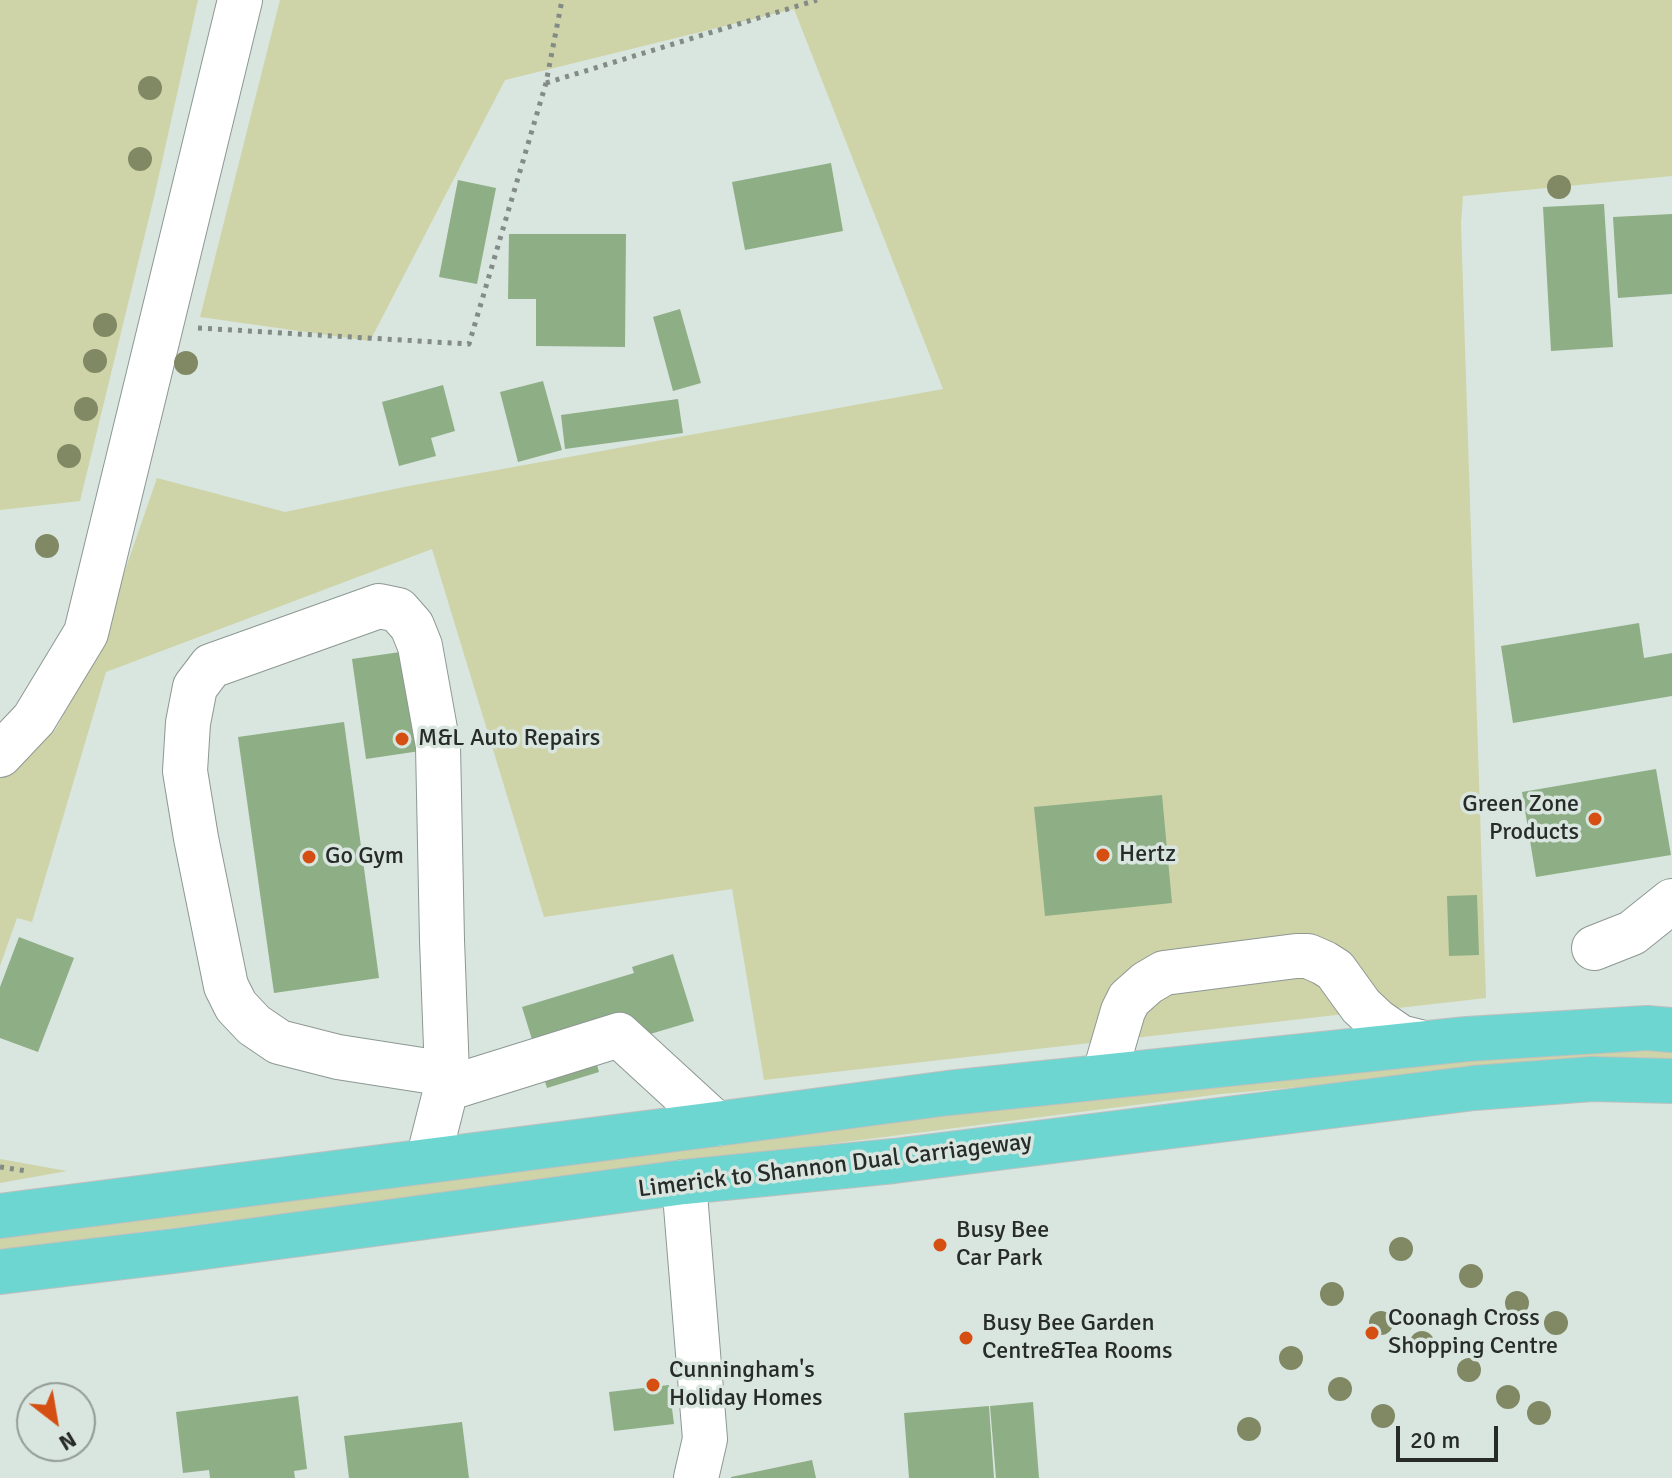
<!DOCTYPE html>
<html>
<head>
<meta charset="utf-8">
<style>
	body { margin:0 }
	#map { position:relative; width:1672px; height:1478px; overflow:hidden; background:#d9e5df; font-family:Signika,sans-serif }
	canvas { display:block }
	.north { position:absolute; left:16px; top:1382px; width:80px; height:80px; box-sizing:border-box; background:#d9e5df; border:2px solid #929b96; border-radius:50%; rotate:149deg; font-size:22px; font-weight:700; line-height:32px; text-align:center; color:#272b29 }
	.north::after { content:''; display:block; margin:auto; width:28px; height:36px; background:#d44f11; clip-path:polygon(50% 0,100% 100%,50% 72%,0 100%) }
	.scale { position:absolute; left:1396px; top:1426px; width:102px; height:36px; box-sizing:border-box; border:4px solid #272b29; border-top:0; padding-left:10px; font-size:24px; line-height:28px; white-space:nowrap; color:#272b29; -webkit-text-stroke:6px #d9e5df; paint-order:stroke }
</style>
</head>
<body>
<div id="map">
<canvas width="1672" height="1478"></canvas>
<div class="north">N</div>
<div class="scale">20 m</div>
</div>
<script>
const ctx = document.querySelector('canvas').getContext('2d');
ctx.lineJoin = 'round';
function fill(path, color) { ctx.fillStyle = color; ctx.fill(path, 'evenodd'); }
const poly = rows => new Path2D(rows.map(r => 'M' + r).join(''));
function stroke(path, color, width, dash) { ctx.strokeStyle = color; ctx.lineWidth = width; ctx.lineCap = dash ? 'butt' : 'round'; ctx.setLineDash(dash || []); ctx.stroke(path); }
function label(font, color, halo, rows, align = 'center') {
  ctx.font = font + ' Signika,sans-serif'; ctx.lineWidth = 7; ctx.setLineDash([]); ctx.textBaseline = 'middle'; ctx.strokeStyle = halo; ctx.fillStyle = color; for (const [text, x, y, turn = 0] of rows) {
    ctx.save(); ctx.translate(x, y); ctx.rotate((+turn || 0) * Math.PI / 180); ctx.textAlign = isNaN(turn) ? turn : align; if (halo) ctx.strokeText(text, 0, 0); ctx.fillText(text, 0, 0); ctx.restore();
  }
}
fill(poly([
	[0,0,198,0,155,193,80,501,0,510],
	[280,0,1672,0,1672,176,1463,196,1461,223,1486,998,764,1080,732,889,544,917,432,549,106,672,32,922,17,918,0,966,0,778,56,729,97,651,157,478,285,512,409,486,943,389,794,9,505,80,370,341,200,317],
	[1618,1047,1672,1048,1672,1059,1633,1057,1221,1094,0,1250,0,1236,832,1130,1226,1082],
	[0,1159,67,1171,0,1183]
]), '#ced4a7');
fill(poly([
	[831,163,843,231,745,250,732,182],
	[458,180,496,188,477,284,439,277],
	[1604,204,1613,347,1551,351,1543,207],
	[1672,214,1672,294,1618,298,1613,217],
	[509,234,626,234,625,347,536,346,536,299,508,299],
	[680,309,701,383,673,391,653,317],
	[543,381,562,450,518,462,500,392],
	[443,385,455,431,431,438,436,456,399,466,382,402],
	[678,399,683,433,565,449,561,415],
	[1639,623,1644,658,1672,653,1672,696,1513,723,1501,646],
	[407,651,420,751,366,759,352,659],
	[344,722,379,978,274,993,238,737],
	[1656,769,1671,855,1536,877,1522,792],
	[1162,795,1172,903,1045,916,1034,807],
	[1477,895,1479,955,1449,956,1447,896],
	[19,937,74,958,38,1052,0,1038,0,987],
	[673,954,694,1021,593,1051,599,1072,547,1088,522,1007,634,973,632,967],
	[669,1385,674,1424,614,1431,609,1392],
	[298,1396,307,1469,294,1471,295,1478,210,1478,209,1470,183,1473,176,1412],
	[1033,1402,1039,1478,996,1478,990,1406],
	[989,1406,994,1478,909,1478,904,1413],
	[462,1422,469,1478,349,1478,344,1436],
	[812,1460,816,1478,731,1478,731,1477]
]), '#8eae85');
const minor = poly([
	[0,755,34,719,86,633,240,0],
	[1594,948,1632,933,1672,901],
	[1104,1076,1123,1011,1129,999,1147,983,1164,973,1296,956,1308,956,1324,963,1335,970,1361,1006,1377,1021,1400,1037,1424,1043],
	[446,1089,447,1074,442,940,438,746,420,646,412,626,398,610,379,606,211,666,195,687,188,723,185,771,196,838,226,986,236,1006,254,1025,279,1042,338,1057,447,1074],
	[428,1160,446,1089,619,1035,716,1124],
	[684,1182,705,1439,696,1478]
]);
const major = poly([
	[0,1216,716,1124,948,1093,1467,1039,1647,1028,1672,1030],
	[0,1272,182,1250,684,1182,894,1161,1474,1088,1592,1079,1672,1081]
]);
stroke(minor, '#8d9893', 46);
stroke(major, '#bebfbf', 46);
stroke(poly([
	[546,83,817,0],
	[198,328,469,344,546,83,562,0],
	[0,1167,27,1171]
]), '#838b87', 5, [4, 6]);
stroke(minor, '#fff', 44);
stroke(major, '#6ed6d1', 44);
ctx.fillStyle = '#818964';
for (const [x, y] of [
	[150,88],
	[140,159],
	[1559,187],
	[105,325],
	[95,361],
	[186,363],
	[86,409],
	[69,456],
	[47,546],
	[1401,1249],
	[1471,1276],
	[1332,1294],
	[1517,1303],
	[1381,1323],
	[1556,1323],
	[1422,1343],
	[1291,1358],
	[1469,1370],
	[1340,1389],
	[1508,1397],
	[1539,1413],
	[1383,1416],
	[1249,1429]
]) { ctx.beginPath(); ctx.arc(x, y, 12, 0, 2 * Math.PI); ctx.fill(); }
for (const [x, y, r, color] of [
	[402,739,8,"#d44f11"],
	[1595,819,8,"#d44f11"],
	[1103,855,8,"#d44f11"],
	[309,857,8,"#d44f11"],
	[940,1245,8,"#d44f11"],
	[1372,1333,8,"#d44f11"],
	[966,1338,8,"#d44f11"],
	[653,1385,8,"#d44f11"]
]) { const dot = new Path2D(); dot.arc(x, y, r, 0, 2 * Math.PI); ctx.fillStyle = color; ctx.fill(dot); stroke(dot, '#d9e5df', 3); }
label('24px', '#272b29', '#d9e5df', [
	["M&L Auto Repairs",418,739],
	["Green Zone",1579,805,"right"],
	["Products",1579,833,"right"],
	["Hertz",1119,855],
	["Go Gym",325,857],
	["Busy Bee",956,1231],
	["Car Park",956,1259],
	["Coonagh Cross",1388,1319],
	["Shopping Centre",1388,1347],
	["Busy Bee Garden",982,1324],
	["Centre&Tea Rooms",982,1352],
	["Cunningham's",669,1371],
	["Holiday Homes",669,1399]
], 'left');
label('24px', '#272b29', '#d9e5df', [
	["Limerick to Shannon Dual Carriageway",835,1166,-7]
]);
</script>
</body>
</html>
